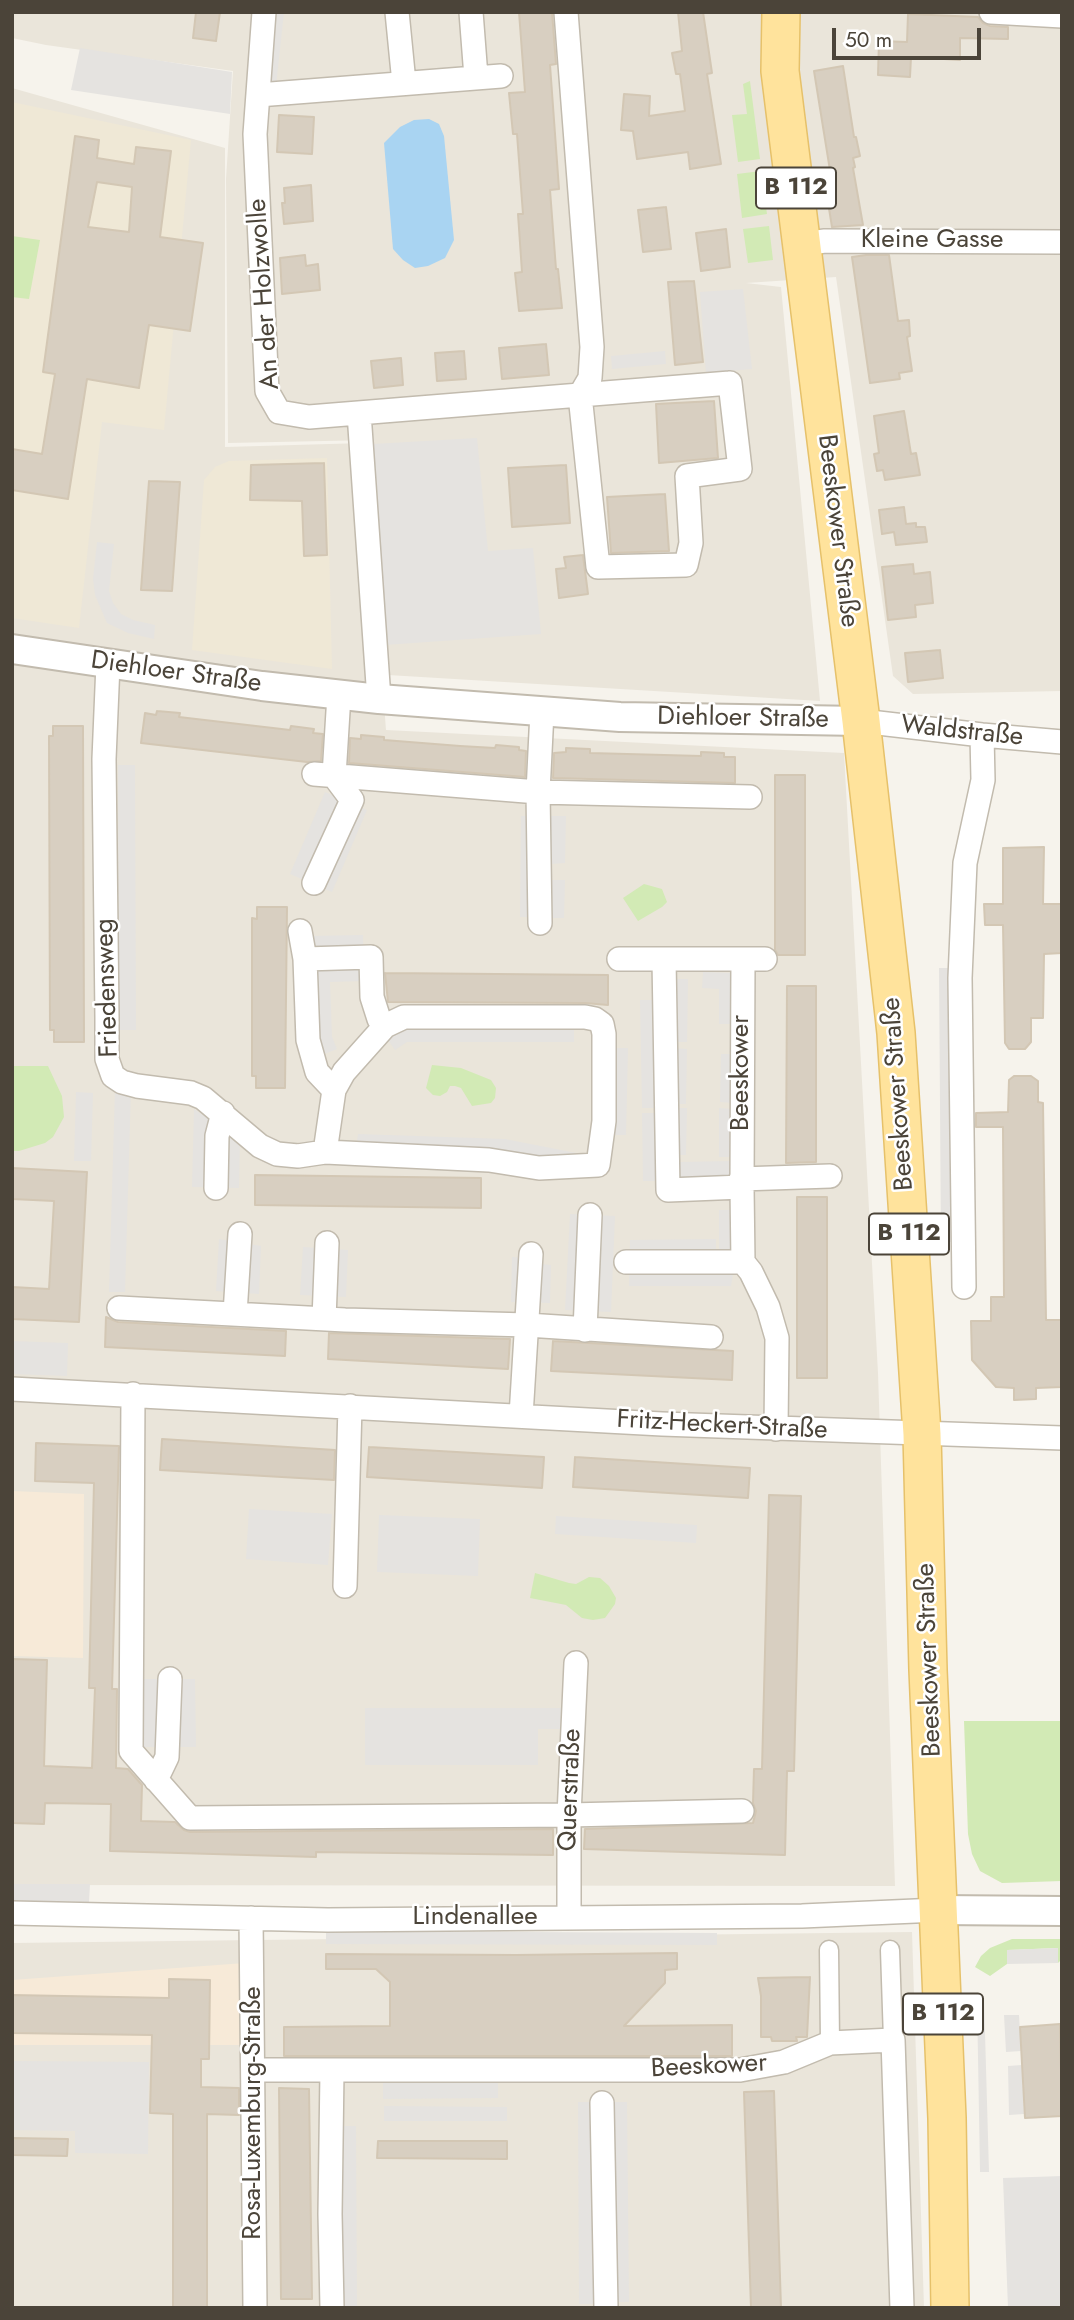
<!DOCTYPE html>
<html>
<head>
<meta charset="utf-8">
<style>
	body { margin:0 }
	#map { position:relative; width:1074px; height:2320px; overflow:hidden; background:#f6f3ec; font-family:Jost,sans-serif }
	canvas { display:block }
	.frame { position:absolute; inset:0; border:14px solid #4b4439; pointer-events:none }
	.scale { position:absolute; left:832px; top:28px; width:149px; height:32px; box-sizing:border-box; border:4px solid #4b4439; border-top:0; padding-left:9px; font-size:21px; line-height:24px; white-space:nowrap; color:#4b4439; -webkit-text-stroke:5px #fff; paint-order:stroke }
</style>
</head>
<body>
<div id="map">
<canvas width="1074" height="2320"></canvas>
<div class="frame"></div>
<div class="scale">50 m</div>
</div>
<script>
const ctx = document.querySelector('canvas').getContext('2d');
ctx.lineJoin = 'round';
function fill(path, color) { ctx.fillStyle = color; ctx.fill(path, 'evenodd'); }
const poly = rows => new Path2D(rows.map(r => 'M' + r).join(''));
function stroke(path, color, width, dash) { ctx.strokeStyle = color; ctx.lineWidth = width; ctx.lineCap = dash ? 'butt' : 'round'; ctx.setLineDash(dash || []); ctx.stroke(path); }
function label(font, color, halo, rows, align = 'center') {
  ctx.font = font + ' Jost,sans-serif'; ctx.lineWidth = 5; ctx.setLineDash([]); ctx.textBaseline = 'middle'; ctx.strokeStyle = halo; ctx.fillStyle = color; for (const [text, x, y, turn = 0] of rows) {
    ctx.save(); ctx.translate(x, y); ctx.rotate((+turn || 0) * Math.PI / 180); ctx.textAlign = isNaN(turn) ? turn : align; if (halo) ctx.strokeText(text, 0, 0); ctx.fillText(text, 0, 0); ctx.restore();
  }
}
fill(poly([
	[12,12,1062,12,1062,691,913,694,893,676,836,277,746,283,781,287,820,701,388,675,372,440,228,443,226,179,233,71,46,45,12,38],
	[12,88,225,148,225,447,364,443,386,730,844,753,878,1373,895,1886,12,1885],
	[912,1932,924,2308,12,2308,12,1943]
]), '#eae5da');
fill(poly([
	[12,1491,84,1494,83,1658,12,1656],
	[245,1963,243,2045,12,2045,12,1980]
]), '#f7ead8');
fill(poly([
	[12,102,191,140,164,430,102,422,79,628,12,618],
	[327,458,332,669,192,650,204,480,215,467,229,461]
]), '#efe8d6');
fill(poly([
	[750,81,760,159,738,162,732,115,747,114,743,84],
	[761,171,767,214,742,218,737,174],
	[769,226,773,260,748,263,743,229],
	[12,236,40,240,29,299,12,297],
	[644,884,662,889,667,902,662,907,638,921,623,898],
	[432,1065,461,1068,491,1080,496,1088,495,1098,491,1103,472,1106,461,1088,455,1086,450,1086,447,1092,440,1096,433,1095,426,1088],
	[12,1066,48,1066,62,1096,64,1117,53,1137,45,1143,19,1151,12,1151],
	[535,1573,569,1583,576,1584,589,1577,600,1578,609,1586,616,1598,615,1604,605,1618,593,1620,582,1618,566,1605,530,1598],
	[964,1721,1062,1721,1062,1881,1002,1883,980,1871,972,1854,968,1834],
	[1012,1939,1062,1939,1062,1959,1058,1963,1058,1948,1008,1950,1007,1964,990,1976,975,1967,981,1956,990,1948]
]), '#d2eab5');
fill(poly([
	[272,12,284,12,276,86,265,85],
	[80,48,232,72,230,114,71,90],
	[743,289,752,369,706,373,700,292],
	[665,351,666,364,612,369,611,356],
	[477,438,488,551,533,548,541,634,385,645,373,444],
	[97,542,114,544,109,591,113,603,121,614,133,620,155,625,154,639,128,633,107,623,95,595,93,579],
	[118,765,135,765,136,1030,119,1030],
	[325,792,367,810,332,892,290,874],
	[521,816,566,816,565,863,551,864,551,880,565,880,564,918,552,918,551,924,532,923,531,917,520,917],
	[363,935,364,981,330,982,332,1037,337,1049,322,1055,315,1039,309,936],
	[939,968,954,968,955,1242,941,1242],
	[703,972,733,973,737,1157,719,1157,719,1108,733,1109,733,1103,720,1102,721,1054,732,1054,732,1024,719,1024,719,989,702,988],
	[675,979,688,979,687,1042,674,1042],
	[640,1000,654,1000,657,1181,643,1181,642,1113,654,1113,655,1108,642,1108],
	[395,1030,574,1030,574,1042,407,1042,395,1050,386,1037],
	[613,1048,628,1048,626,1135,611,1135],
	[674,1048,687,1049,686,1104,674,1104,674,1108,687,1108,686,1155,673,1155],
	[115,1089,131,1089,125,1292,109,1292],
	[76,1092,93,1093,91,1161,74,1161],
	[194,1109,240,1140,239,1188,192,1187],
	[358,1134,505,1139,576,1153,575,1164,356,1147],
	[732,1161,732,1176,679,1177,679,1162],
	[719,1210,736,1210,736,1274,733,1274,731,1286,629,1286,630,1240,716,1239,716,1255,730,1255,733,1250,719,1250],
	[570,1214,615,1216,611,1312,565,1310],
	[219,1239,261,1246,259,1294,216,1291],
	[303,1247,348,1250,346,1297,300,1295],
	[512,1257,523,1258,540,1264,551,1265,550,1303,511,1302],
	[12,1341,68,1343,67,1376,12,1374],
	[249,1509,332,1514,328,1565,246,1559],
	[379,1515,480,1519,478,1576,377,1572],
	[556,1516,697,1525,696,1543,555,1534],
	[143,1679,195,1679,196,1747,144,1747],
	[365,1708,561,1708,561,1729,538,1729,538,1765,365,1765],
	[12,1884,90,1884,89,1902,12,1901],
	[326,1931,717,1933,717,1945,326,1944],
	[1058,1948,1058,1963,1007,1964,1007,1950],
	[984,1998,989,2172,980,2172,977,2000],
	[1004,2015,1019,2015,1021,2051,1006,2052],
	[12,2061,149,2062,148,2154,75,2153,75,2131,12,2130],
	[1022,2065,1024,2114,1009,2115,1008,2066],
	[498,2082,498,2098,383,2099,383,2083],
	[578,2102,594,2102,595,2304,579,2304],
	[611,2102,627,2102,629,2302,614,2302],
	[384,2106,507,2107,507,2121,384,2121],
	[336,2126,356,2126,357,2308,337,2308],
	[1062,2176,1062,2308,1008,2308,1003,2178]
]), '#e5e3e0');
fill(poly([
	[429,119,439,124,444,136,454,240,445,258,428,266,415,268,403,260,393,249,384,143,400,127,414,120]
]), '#a9d4f2');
const building = poly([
	[196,12,220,12,216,41,193,38,196,12],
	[519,12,552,12,556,64,550,65,559,189,550,190,556,269,558,269,562,308,519,311,515,273,522,272,518,214,523,214,517,134,513,134,509,93,525,92,519,12],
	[678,12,703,12,712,73,707,74,721,164,690,169,688,152,637,159,633,131,621,130,624,94,650,96,649,116,685,111,680,74,676,74,672,53,682,51,678,12],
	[908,14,978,17,983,23,990,26,1008,27,1008,39,960,38,960,60,911,57,910,77,878,75,879,41,907,42,908,14],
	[843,66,854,137,856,137,860,156,853,158,855,167,853,168,863,225,832,227,826,190,833,189,814,71,843,66],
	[279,115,314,117,312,154,277,152,279,115],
	[75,136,99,140,97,158,134,164,136,147,171,151,160,237,203,243,190,331,149,325,139,388,87,379,68,499,12,490,12,449,42,454,55,374,43,372,75,136],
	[97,182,132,187,129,232,88,227,97,182],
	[311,185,313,221,284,224,282,203,285,203,284,188,311,185],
	[666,207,671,249,643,252,638,210,666,207],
	[726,229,730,267,701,271,696,233,726,229],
	[305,255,306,266,318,264,320,290,282,294,280,258,305,255],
	[866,255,889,255,898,321,909,320,910,336,907,337,912,371,899,373,900,379,870,383,852,257,866,255],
	[694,281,703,362,675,365,668,282,694,281],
	[546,344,549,375,502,379,499,348,546,344],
	[464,351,466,379,437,381,435,353,464,351],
	[401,358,403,385,374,388,371,361,401,358],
	[714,401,718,458,659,463,656,404,714,401],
	[904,411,911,454,916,453,920,475,885,480,883,470,877,471,874,454,879,453,874,416,904,411],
	[324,463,327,555,304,556,302,501,250,500,251,465,324,463],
	[566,465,570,523,512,527,508,468,566,465],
	[149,481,180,482,172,591,141,590,149,481],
	[665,494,669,551,611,553,607,497,665,494],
	[904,507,906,524,916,523,916,527,925,527,927,542,896,545,894,532,882,534,879,510,904,507],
	[583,555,588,594,559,598,556,569,566,568,564,557,583,555],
	[913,564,914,574,930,572,933,603,915,605,916,617,888,620,882,567,913,564],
	[940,650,943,678,908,682,905,653,940,650],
	[157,711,180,713,179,717,290,730,291,726,314,729,313,733,323,734,321,761,307,762,141,743,145,713,156,715,157,711],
	[53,726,83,726,84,1042,54,1042,54,1030,50,1030,49,736,53,736,53,726],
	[361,735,384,737,384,740,460,746,495,748,496,745,519,747,519,750,526,751,525,777,349,763,350,738,361,739,361,735],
	[566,748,590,749,590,753,701,756,701,752,724,753,724,757,735,757,735,783,553,778,554,753,566,752,566,748],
	[775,775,805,775,805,955,778,955,775,950,775,775],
	[1044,847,1043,904,1062,904,1062,953,1044,954,1043,1018,1031,1018,1031,1042,1025,1049,1009,1049,1005,1043,1003,925,985,925,984,904,1003,904,1003,848,1044,847],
	[257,907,287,907,285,1088,256,1088,256,1076,252,1076,252,918,257,919,257,907],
	[385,973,608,975,608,1005,585,1003,388,1002,385,973],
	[787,986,816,986,816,1162,786,1163,787,986],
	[1014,1076,1031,1076,1038,1081,1038,1102,1043,1103,1046,1320,1062,1320,1062,1387,1036,1388,1036,1399,1014,1400,1014,1388,996,1387,972,1360,971,1321,991,1321,991,1297,1004,1297,1003,1127,976,1127,976,1113,1008,1112,1009,1080,1014,1076],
	[12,1168,87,1172,79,1322,12,1319,12,1287,49,1289,54,1201,12,1199,12,1168],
	[255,1175,481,1178,481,1208,255,1205,255,1175],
	[797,1197,827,1197,827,1378,797,1378,797,1197],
	[106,1317,118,1322,286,1331,285,1356,105,1347,106,1317],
	[329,1333,510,1339,508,1369,328,1359,329,1333],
	[553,1341,733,1351,732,1380,551,1371,553,1341],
	[162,1439,335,1450,334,1480,160,1470,162,1439],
	[36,1443,119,1446,112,1689,117,1689,116,1768,128,1769,142,1785,141,1821,175,1822,184,1830,190,1832,553,1829,553,1855,316,1852,316,1857,110,1851,111,1804,45,1803,44,1824,12,1823,12,1659,47,1660,44,1766,92,1768,95,1688,89,1688,94,1483,35,1481,36,1443],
	[369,1447,544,1457,542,1488,367,1477,369,1447],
	[575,1457,750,1468,748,1498,573,1487,575,1457],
	[769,1495,801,1496,794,1771,787,1771,785,1855,584,1849,585,1829,753,1823,756,1811,753,1803,754,1769,762,1769,769,1495],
	[677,1953,677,1969,665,1970,665,1983,624,2026,732,2025,732,2056,284,2056,284,2027,390,2026,390,1982,376,1969,326,1969,326,1954,516,1955,677,1953],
	[810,1977,807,2037,796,2037,797,2041,772,2041,771,2037,761,2037,761,1996,758,1978,810,1977],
	[169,1979,210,1980,209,2059,201,2059,201,2087,239,2088,239,2115,207,2114,207,2308,173,2308,173,2114,150,2113,152,2035,12,2033,12,1995,169,1998,169,1979],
	[1060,2024,1062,2116,1025,2118,1020,2027,1060,2024],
	[279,2088,309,2089,312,2299,281,2299,279,2088],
	[774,2091,781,2308,751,2308,744,2092,774,2091],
	[12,2138,68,2139,67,2156,12,2155,12,2138],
	[378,2141,507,2141,507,2159,377,2158,378,2141]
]);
fill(building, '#d8cfc1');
stroke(building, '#d3c7b4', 2);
const pedestrian = poly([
	[829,1950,830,2043],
	[890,1950,893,2040]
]);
const minor = poly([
	[264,12,255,134,267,391,279,412,309,417,580,395,590,378,592,347,566,12],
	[397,12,404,83],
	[471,12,476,77],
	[991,12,1062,16],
	[258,95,501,76],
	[803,244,825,241,1062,242],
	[730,383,740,469,687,476,691,543,686,565,598,567,580,395,730,383],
	[359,413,379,699],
	[108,664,104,759,107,1018,107,1059,113,1076,122,1082,137,1086,191,1093,203,1098,260,1146,277,1154,298,1156,325,1152,489,1160,539,1168,598,1165,604,1121,604,1034,602,1024,595,1019,585,1017,404,1017,385,1026,344,1072,334,1090,325,1152],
	[542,712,538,792,750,797],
	[861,721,982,735,1062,742],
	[314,774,538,792,540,923],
	[314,883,352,800,334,776,339,695],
	[300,931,305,959],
	[619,959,765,959],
	[664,960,668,1190,742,1187,743,1262,751,1272,768,1307,777,1338,776,1429],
	[334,1090,317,1072,308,1040,305,959,371,957,372,997,379,1019,385,1026],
	[741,1179,830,1176],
	[742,1187,743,959],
	[216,1188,217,1136,223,1113],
	[626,1262,743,1262],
	[964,1287,960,978,965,863,983,780,982,735],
	[119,1308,345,1320,527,1325,711,1337],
	[235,1314,240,1234],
	[324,1319,327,1243],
	[585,1330,590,1215],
	[12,1389,662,1424,1062,1438],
	[133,1394,131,1751,190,1818,569,1815,742,1811],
	[521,1416,531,1254],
	[345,1586,350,1406],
	[156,1780,167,1757,170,1679],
	[12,1913,328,1920,802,1916,938,1910],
	[251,1918,255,2308],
	[569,1918,569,1815,576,1663],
	[253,2070,740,2070,784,2062,830,2043,893,2040,902,2308],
	[332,2071,330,2214,332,2308],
	[602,2103,606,2308]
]);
const tertiary = poly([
	[12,649,262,686,379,699,620,717,861,721],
	[938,1910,1062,1911]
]);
const primary = poly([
	[781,12,780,71,861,721,896,1033,922,1434,928,1670,947,2118,950,2308]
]);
stroke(pedestrian, '#c2bbae', 21);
stroke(minor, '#c2bbae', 26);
stroke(tertiary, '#c2bbae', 32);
stroke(primary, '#e6c16a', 40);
stroke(pedestrian, '#fff', 18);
stroke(minor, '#fff', 23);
stroke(tertiary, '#fff', 28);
stroke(primary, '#ffe39c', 37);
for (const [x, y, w] of [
	[796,188,80],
	[909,1234,80],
	[943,2014,80]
]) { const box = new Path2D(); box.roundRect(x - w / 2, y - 20.5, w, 41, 5); ctx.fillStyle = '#fff'; ctx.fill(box); stroke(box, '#4b4439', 2); }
label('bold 24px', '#4b4439', null, [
	["B 112",796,188],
	["B 112",909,1234],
	["B 112",943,2014]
]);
label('26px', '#4b4439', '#fff', [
	["Kleine Gasse",932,241],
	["An der Holzwolle",265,294,-94],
	["Beeskower Straße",837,531,83],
	["Diehloer Straße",176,673,8],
	["Diehloer Straße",743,719,1],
	["Waldstraße",962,732,6],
	["Friedensweg",108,988,-92],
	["Beeskower",742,1073,-90],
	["Beeskower Straße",899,1094,-94],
	["Fritz-Heckert-Straße",722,1426,3],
	["Beeskower Straße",930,1660,-92],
	["Querstraße",571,1790,-88],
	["Lindenallee",475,1918],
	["Beeskower",709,2067,-3],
	["Rosa-Luxemburg-Straße",254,2113,-90]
]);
</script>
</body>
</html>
